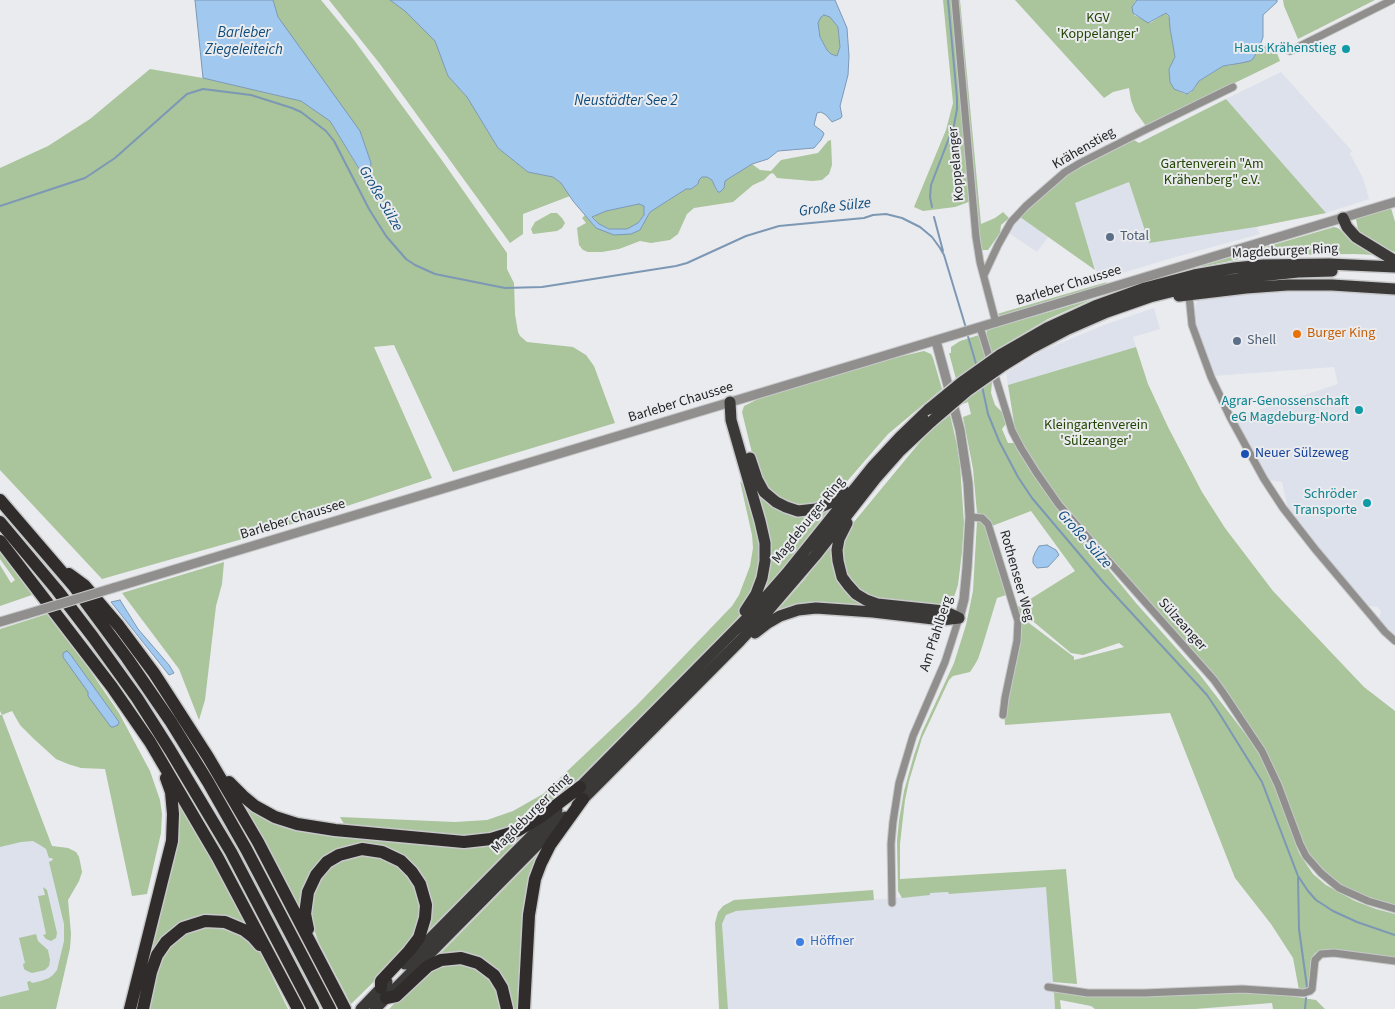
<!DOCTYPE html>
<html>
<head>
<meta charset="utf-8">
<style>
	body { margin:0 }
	canvas { display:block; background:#eaebee }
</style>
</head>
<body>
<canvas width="1395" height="1009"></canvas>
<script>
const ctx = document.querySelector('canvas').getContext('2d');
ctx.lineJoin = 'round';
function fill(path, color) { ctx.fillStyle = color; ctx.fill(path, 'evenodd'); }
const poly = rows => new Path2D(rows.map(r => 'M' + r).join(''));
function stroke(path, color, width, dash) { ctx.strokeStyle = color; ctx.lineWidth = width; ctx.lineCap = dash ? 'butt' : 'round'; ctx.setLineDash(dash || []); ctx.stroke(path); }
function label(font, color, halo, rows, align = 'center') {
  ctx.font = font + ' "Source Sans 3",sans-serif'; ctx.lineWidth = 4; ctx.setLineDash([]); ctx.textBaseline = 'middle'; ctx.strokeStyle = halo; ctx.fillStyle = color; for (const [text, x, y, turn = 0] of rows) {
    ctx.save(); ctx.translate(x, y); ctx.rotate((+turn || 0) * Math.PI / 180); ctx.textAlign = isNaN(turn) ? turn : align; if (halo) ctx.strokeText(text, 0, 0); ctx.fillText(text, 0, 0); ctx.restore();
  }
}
fill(poly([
	[1281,72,1352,151,1350,154,1363,178,1369,199,1326,213,1226,99],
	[1129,182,1149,243,1256,227,1260,234,1172,258,1099,280,1074,203],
	[1020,217,1048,237,1037,252,1009,233],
	[1326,288,1395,292,1395,636,1379,619,1381,611,1377,607,1369,606,1316,546,1288,509,1282,482,1269,480,1234,418,1338,384,1334,367,1213,376,1193,315,1198,298,1267,290],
	[1154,308,1160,329,1133,337,1136,347,1008,385,1006,373,1044,350,1104,325],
	[0,715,2,715,52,846,68,848,76,852,79,857,81,864,82,872,79,881,68,900,71,934,70,948,56,1009,0,1009],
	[1047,886,1055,1009,728,1009,722,924,726,915,736,911,929,895,929,893,949,892,949,894]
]), '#dce1eb');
fill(poly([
	[273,0,321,0,354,40,441,159,507,253,507,269,514,283,515,314,518,332,520,336,527,342,573,347,586,355,594,366,615,423,453,472,394,345,374,347,432,478,274,530,102,579,0,470,0,168,48,146,90,119,150,69,203,78,301,101,330,121,368,184,278,17],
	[329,0,390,0,405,11,435,41,448,76,467,97,498,148,528,172,553,177,561,183,570,196,523,214,523,234,510,243,380,64],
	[943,0,953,0,970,201,966,203,955,207,923,211,914,207,946,130,953,103],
	[957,0,960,0,981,224,995,218,1003,212,1009,218,1001,225,1000,233,988,250,982,250,980,248],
	[1015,0,1137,0,1134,3,1134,15,1150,23,1166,13,1170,19,1170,28,1175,57,1169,69,1170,82,1174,89,1185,94,1190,93,1195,88,1198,82,1223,66,1232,65,1256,54,1259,48,1273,43,1280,61,1146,126,1135,111,1131,100,1129,88,1113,92,1104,98],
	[1283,0,1375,0,1298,39,1284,6],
	[824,15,830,17,833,20,838,27,840,47,837,57,831,54,827,50,818,33,818,21,821,17],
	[1226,99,1326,213,1256,227,1149,243,1129,182,1075,203,1095,270,1020,217,1066,175,1134,140,1139,143],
	[831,140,832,165,829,174,822,180,812,181,777,178,773,173,770,174,764,180,753,185,733,202,694,208,687,214,678,234,670,240,651,243,640,241,619,249,602,252,588,252,583,250,579,245,577,228,586,223,582,218,585,215,596,228,631,234,648,216,650,212,686,189,691,189,698,184,699,180,702,177,707,177,712,180,716,190,718,192,720,192,724,188,725,181,728,179,752,164,760,170,771,171,781,160,818,153,828,141],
	[639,204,644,206,644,215,638,223,627,229,609,229,599,224,592,216,606,211],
	[1391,208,1395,222,1395,252,1382,248,1368,240,1358,230,1356,219],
	[551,213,557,213,562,218,565,223,562,228,557,231,533,234,531,229,535,222],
	[1334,227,1338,228,1351,239,1377,255,1354,254,1276,255,1244,258,1201,267,1201,266],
	[1107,282,1104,285,1003,317,997,314],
	[1093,299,1048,319,992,352,986,334,987,330],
	[979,335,984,347,992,382,991,393,995,405,1002,412,1006,422,1005,425,1002,429,1008,443,1014,443,1016,445,1048,496,1136,603,1200,675,1250,740,1260,756,1276,789,1299,853,1313,874,1326,885,1355,901,1376,909,1395,914,1395,959,1324,951,1317,952,1314,954,1311,985,1306,990,1299,990,1293,958,1271,924,1235,878,1170,713,1005,725,1004,707,1019,619,1025,620,1074,657,1074,660,1124,647,1119,643,1083,655,1071,653,1029,618,1020,613,1016,608,1075,571,1031,511,992,526,987,517,977,513,973,469,963,417,971,414,968,402,960,405,956,379,949,353,951,353,951,347,960,341],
	[1136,347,1148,384,1168,427,1202,492,1225,528,1273,591,1364,687,1395,711,1395,906,1376,901,1340,885,1327,876,1310,857,1299,835,1282,784,1264,749,1214,674,1056,497,1022,444,1015,429,1008,385],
	[924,351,931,354,933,358,942,389,888,434,836,494,815,505,799,506,791,505,770,492,755,465,742,412,744,406,758,399,898,357],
	[950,415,957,445,960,465,964,523,962,552,958,585,953,600,950,603,945,605,937,606,888,601,864,593,852,581,845,568,841,548,849,528,920,442,933,428],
	[747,460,775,505,831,507,792,557,758,597,767,563],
	[740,481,750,494,761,530,762,568,744,610,732,624,565,792,534,818,481,838,347,829,340,817,455,822,487,820,513,811,543,794,637,705,732,606,739,595,750,566,753,548,752,535],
	[977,521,981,521,984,522,997,561,1006,595,997,598,983,644,978,659,974,666,970,672,953,676,949,680,922,738,909,781,905,800,900,844,900,879,1066,869,1077,984,1053,982,1046,887,949,894,948,892,930,893,930,895,902,898,898,891,897,841,899,820,904,791,914,755,922,732,954,663,966,625,973,591],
	[835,540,835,565,874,606,846,606,774,614,804,580],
	[0,551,32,595,0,606,0,565,11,583,15,580,0,559],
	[224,562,222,584,216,606,205,700,199,720,179,669,122,593],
	[47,614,89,669,119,713,150,771,160,800,162,814,161,833,147,894,132,896,105,769,81,768,68,764,56,759,34,739,20,725,12,711,2,715,52,846,68,848,76,852,79,857,82,872,79,881,68,900,71,934,70,948,56,1009,0,1009,0,997,29,990,27,982,30,981,32,983,41,981,49,978,53,975,57,970,64,941,64,924,49,862,53,860,52,858,49,858,46,849,40,845,33,841,21,842,0,847,0,715,2,715,0,711,0,629],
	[70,654,119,722,118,725,88,696,89,692],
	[175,793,253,930,242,922,230,918,177,926,138,1009,135,1009],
	[235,794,254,809,412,841,526,832,427,932,428,925,407,860,335,852,301,912],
	[539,853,530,875,526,897,520,1009,512,1009,501,976,438,956],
	[359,854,387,858,409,875,421,900,420,925,400,956,351,1004,318,941,310,917,315,884,336,862],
	[43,887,47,890,57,933,56,938,51,941,46,939,43,935,46,934,38,896,45,895],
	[873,890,874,900,736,911,726,915,722,924,728,1009,719,1009,715,923,718,912,723,906,734,900],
	[199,926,235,929,262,952,268,968,288,1009,147,1009,157,966,170,943],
	[36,934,38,941,48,950,50,960,49,966,45,970,32,973,27,971,24,969,23,964,25,963,19,938],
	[458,962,482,970,496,986,503,1009,389,1009,422,976,434,967],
	[1054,992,1088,996,1115,997,1252,992,1278,994,1316,1000,1325,1009,1273,1009,1272,1003,1195,1009,1095,1009,1091,1006,1060,1000,1061,1009,1055,1009]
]), '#aac49c');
const water = poly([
	[195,0,273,0,278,17,360,131,371,163,369,185,330,121,301,101,203,78,195,0],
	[390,0,835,0,847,28,849,56,848,75,840,106,842,116,841,118,832,122,826,115,821,112,817,113,814,125,823,132,824,134,821,140,814,148,778,151,768,159,752,164,728,179,725,181,724,188,720,192,718,192,716,189,712,180,707,177,702,177,699,180,698,184,691,189,686,189,650,212,640,230,631,234,614,235,596,228,573,201,561,183,553,177,528,172,498,148,467,97,448,76,435,41,405,11,390,0],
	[824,15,830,17,838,27,840,47,837,56,831,54,827,50,820,37,818,23,821,17,824,15],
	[639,204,644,206,644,215,638,223,627,229,609,229,599,224,592,217,606,211,639,204],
	[1137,0,1277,0,1277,2,1263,15,1263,37,1259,48,1253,59,1250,61,1241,63,1223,66,1199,81,1193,90,1187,94,1174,89,1170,82,1169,69,1175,57,1170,28,1169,16,1166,13,1148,23,1133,13,1132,7,1137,0],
	[1047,545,1056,550,1059,555,1048,567,1037,568,1033,563,1033,558,1035,553,1039,546,1047,545],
	[120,600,138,629,169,665,174,673,169,675,111,602,120,600],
	[67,651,70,654,119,722,118,725,113,727,111,727,88,696,88,692,63,657,63,653,67,651]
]);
fill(water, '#a1c9f0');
stroke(water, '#7c98b4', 1);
stroke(poly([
	[0,206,85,178,115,158,187,94,203,89,251,95,292,108,301,112,326,131,334,141,369,209,386,236,406,259,415,265,435,274,505,288,542,287,676,266,687,263,746,236,779,226,864,218,873,215,886,214,902,218,920,227,932,237,940,248,944,255,966,328],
	[932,207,930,197,931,185,954,125,957,109,957,98,948,0],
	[934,217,943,251],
	[967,333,977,367],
	[982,386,988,414,999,441,1018,477,1032,498,1103,582,1207,695,1219,713,1262,782,1298,876,1308,891,1316,900,1333,911,1357,922,1395,935],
	[1298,878,1299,929,1307,987],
	[1305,1009,1306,998]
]), '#7c98b4', 2);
const minor = poly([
	[955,0,976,237,980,262,996,323],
	[1290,51,1392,0],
	[984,275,998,245,1011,222,1026,206,1065,172,1080,163,1145,130,1233,87],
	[1189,295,1192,325,1211,377,1230,417,1264,479,1283,508,1315,549,1385,632,1395,641],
	[980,327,1012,431,1021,448,1036,472,1059,505,1214,680,1224,694,1262,751,1278,785,1300,844,1306,856,1321,873,1339,888,1368,901,1395,909],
	[970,517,982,518,988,524,1018,621,1017,641,1005,698,1003,715],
	[892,903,891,844,893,822,899,783,913,736,945,662,959,618],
	[1048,987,1088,993,1144,993,1242,989,1304,993,1310,991,1312,989,1315,960,1321,954,1334,953,1395,961]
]);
const tertiary = poly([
	[936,341,960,430,968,483,970,517,967,568,964,599,959,618],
	[113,588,1395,202],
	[0,622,27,614]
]);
const trunk = poly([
	[1343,218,1347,227,1356,237,1392,259],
	[1179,296,1246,288,1287,285,1332,285,1395,289],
	[1000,355,1047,328,1095,306,1145,288,1194,275,1234,268,1263,265,1329,264,1395,267],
	[1004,365,1030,349,1068,329,1107,312,1150,297,1199,285,1250,277,1298,272,1332,271],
	[730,402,731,420,760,521,765,543,765,561,762,578,756,594,745,611],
	[750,458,757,479,764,492,776,502,786,507,798,511,816,509,832,502,844,491],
	[847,523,839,539,837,550,838,561,842,577,848,585,856,594,866,600,877,604,944,611,959,618],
	[755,633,768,623,780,616,798,610,816,608,873,612,942,620,959,618],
	[574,793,751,614,787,573,873,466,900,437,929,409],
	[577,805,740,641,767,612,815,556,876,478,899,452,932,421],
	[405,964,557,810],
	[361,1009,387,982],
	[375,1009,565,817]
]);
const motorway = poly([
	[0,500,73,585,127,658,171,722,208,782,246,849,330,1009],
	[0,522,57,590,93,637,137,698,170,750,231,852,313,1009],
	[0,541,112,687,150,742,218,858,298,1009],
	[69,574,84,585,119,626,154,673,165,690,208,757,258,842,345,1009],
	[229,782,243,796,255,806,275,817,297,824,335,830,464,842,491,839,517,831,542,816,580,787],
	[308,929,305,914,308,892,316,875,327,862,339,855,362,849,382,852,401,861,412,872,420,884,426,905,425,918,419,938,409,951,381,981,381,988],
	[386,998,396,996,428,966,441,960,461,958,478,963,494,975,502,988,507,1009],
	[130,1009,172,841,173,814,171,792,166,778],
	[143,1009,151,972,157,955,166,942,183,928,205,921,225,922,244,930,253,937,260,945],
	[524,1009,529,915,535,879,541,863,550,845,583,799]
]);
stroke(minor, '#c7c8ca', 9);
stroke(tertiary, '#c7c8ca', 11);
stroke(trunk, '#c7c8ca', 14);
stroke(motorway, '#c7c8ca', 15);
stroke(minor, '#908f8e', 7);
stroke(tertiary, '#908f8e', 9);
stroke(trunk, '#3b3838', 11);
stroke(motorway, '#2f2c2b', 12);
const tertiaryBridge = poly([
	[27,614,113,588]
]);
const trunkBridge = poly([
	[929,409,962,382,1000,355],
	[932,421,967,391,1004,365]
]);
stroke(tertiaryBridge, '#c7c8ca', 11, []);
stroke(trunkBridge, '#c7c8ca', 14, []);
stroke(tertiaryBridge, '#908f8e', 9);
stroke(trunkBridge, '#3b3838', 11);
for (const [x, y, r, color] of [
	[1346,49,5,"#0f9aa8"],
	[1110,237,5,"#5c6f8a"],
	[1297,334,5,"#e8710a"],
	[1237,341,5,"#5c6f8a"],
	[1359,410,5,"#0f9aa8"],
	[1245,454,5,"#1a4fb4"],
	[1367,503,5,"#0f9aa8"],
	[800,942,5,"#3f7fe0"]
]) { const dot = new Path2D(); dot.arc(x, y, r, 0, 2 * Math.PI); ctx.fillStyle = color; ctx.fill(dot); stroke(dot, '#eaebee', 2); }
label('14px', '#224502', '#eaebee', [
	["KGV",1098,19],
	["'Koppelanger'",1098,35],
	["Gartenverein \"Am",1212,165],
	["Krähenberg\" e.V.",1212,181],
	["Kleingartenverein",1096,426],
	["'Sülzeanger'",1096,442]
]);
label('14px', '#0d838f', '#eaebee', [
	["Haus Krähenstieg",1336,49],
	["Agrar-Genossenschaft",1349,402],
	["eG Magdeburg-Nord",1349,418],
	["Schröder",1357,495],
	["Transporte",1357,511]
], 'right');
label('14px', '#252627', '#eaebee', [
	["Krähenstieg",1084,149,-30],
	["Koppelanger",957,164,-95],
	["Magdeburger Ring",1285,252,-3],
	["Barleber Chaussee",1069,286,-17],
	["Barleber Chaussee",681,403,-17],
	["Barleber Chaussee",293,520,-17],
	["Magdeburger Ring",809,521,-51],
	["Rothenseer Weg",1016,576,74],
	["Sülzeanger",1182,625,48],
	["Am Pfahlberg",937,634,-72],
	["Magdeburger Ring",532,814,-45]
]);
label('14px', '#4e5e75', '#eaebee', [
	["Total",1120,237],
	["Shell",1247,341]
], 'left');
label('14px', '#c56008', '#eaebee', [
	["Burger King",1307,334]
], 'left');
label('14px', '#164399', '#eaebee', [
	["Neuer Sülzeweg",1255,454]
], 'left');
label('14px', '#366cbe', '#eaebee', [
	["Höffner",810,942]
], 'left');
label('italic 15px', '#0f4c7c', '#eaebee', [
	["Barleber",244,34],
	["Ziegeleiteich",244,51],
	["Neustädter See 2",626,102],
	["Große Sülze",380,199,60],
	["Große Sülze",835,208,-7],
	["Große Sülze",1084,540,48]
]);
</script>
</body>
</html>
